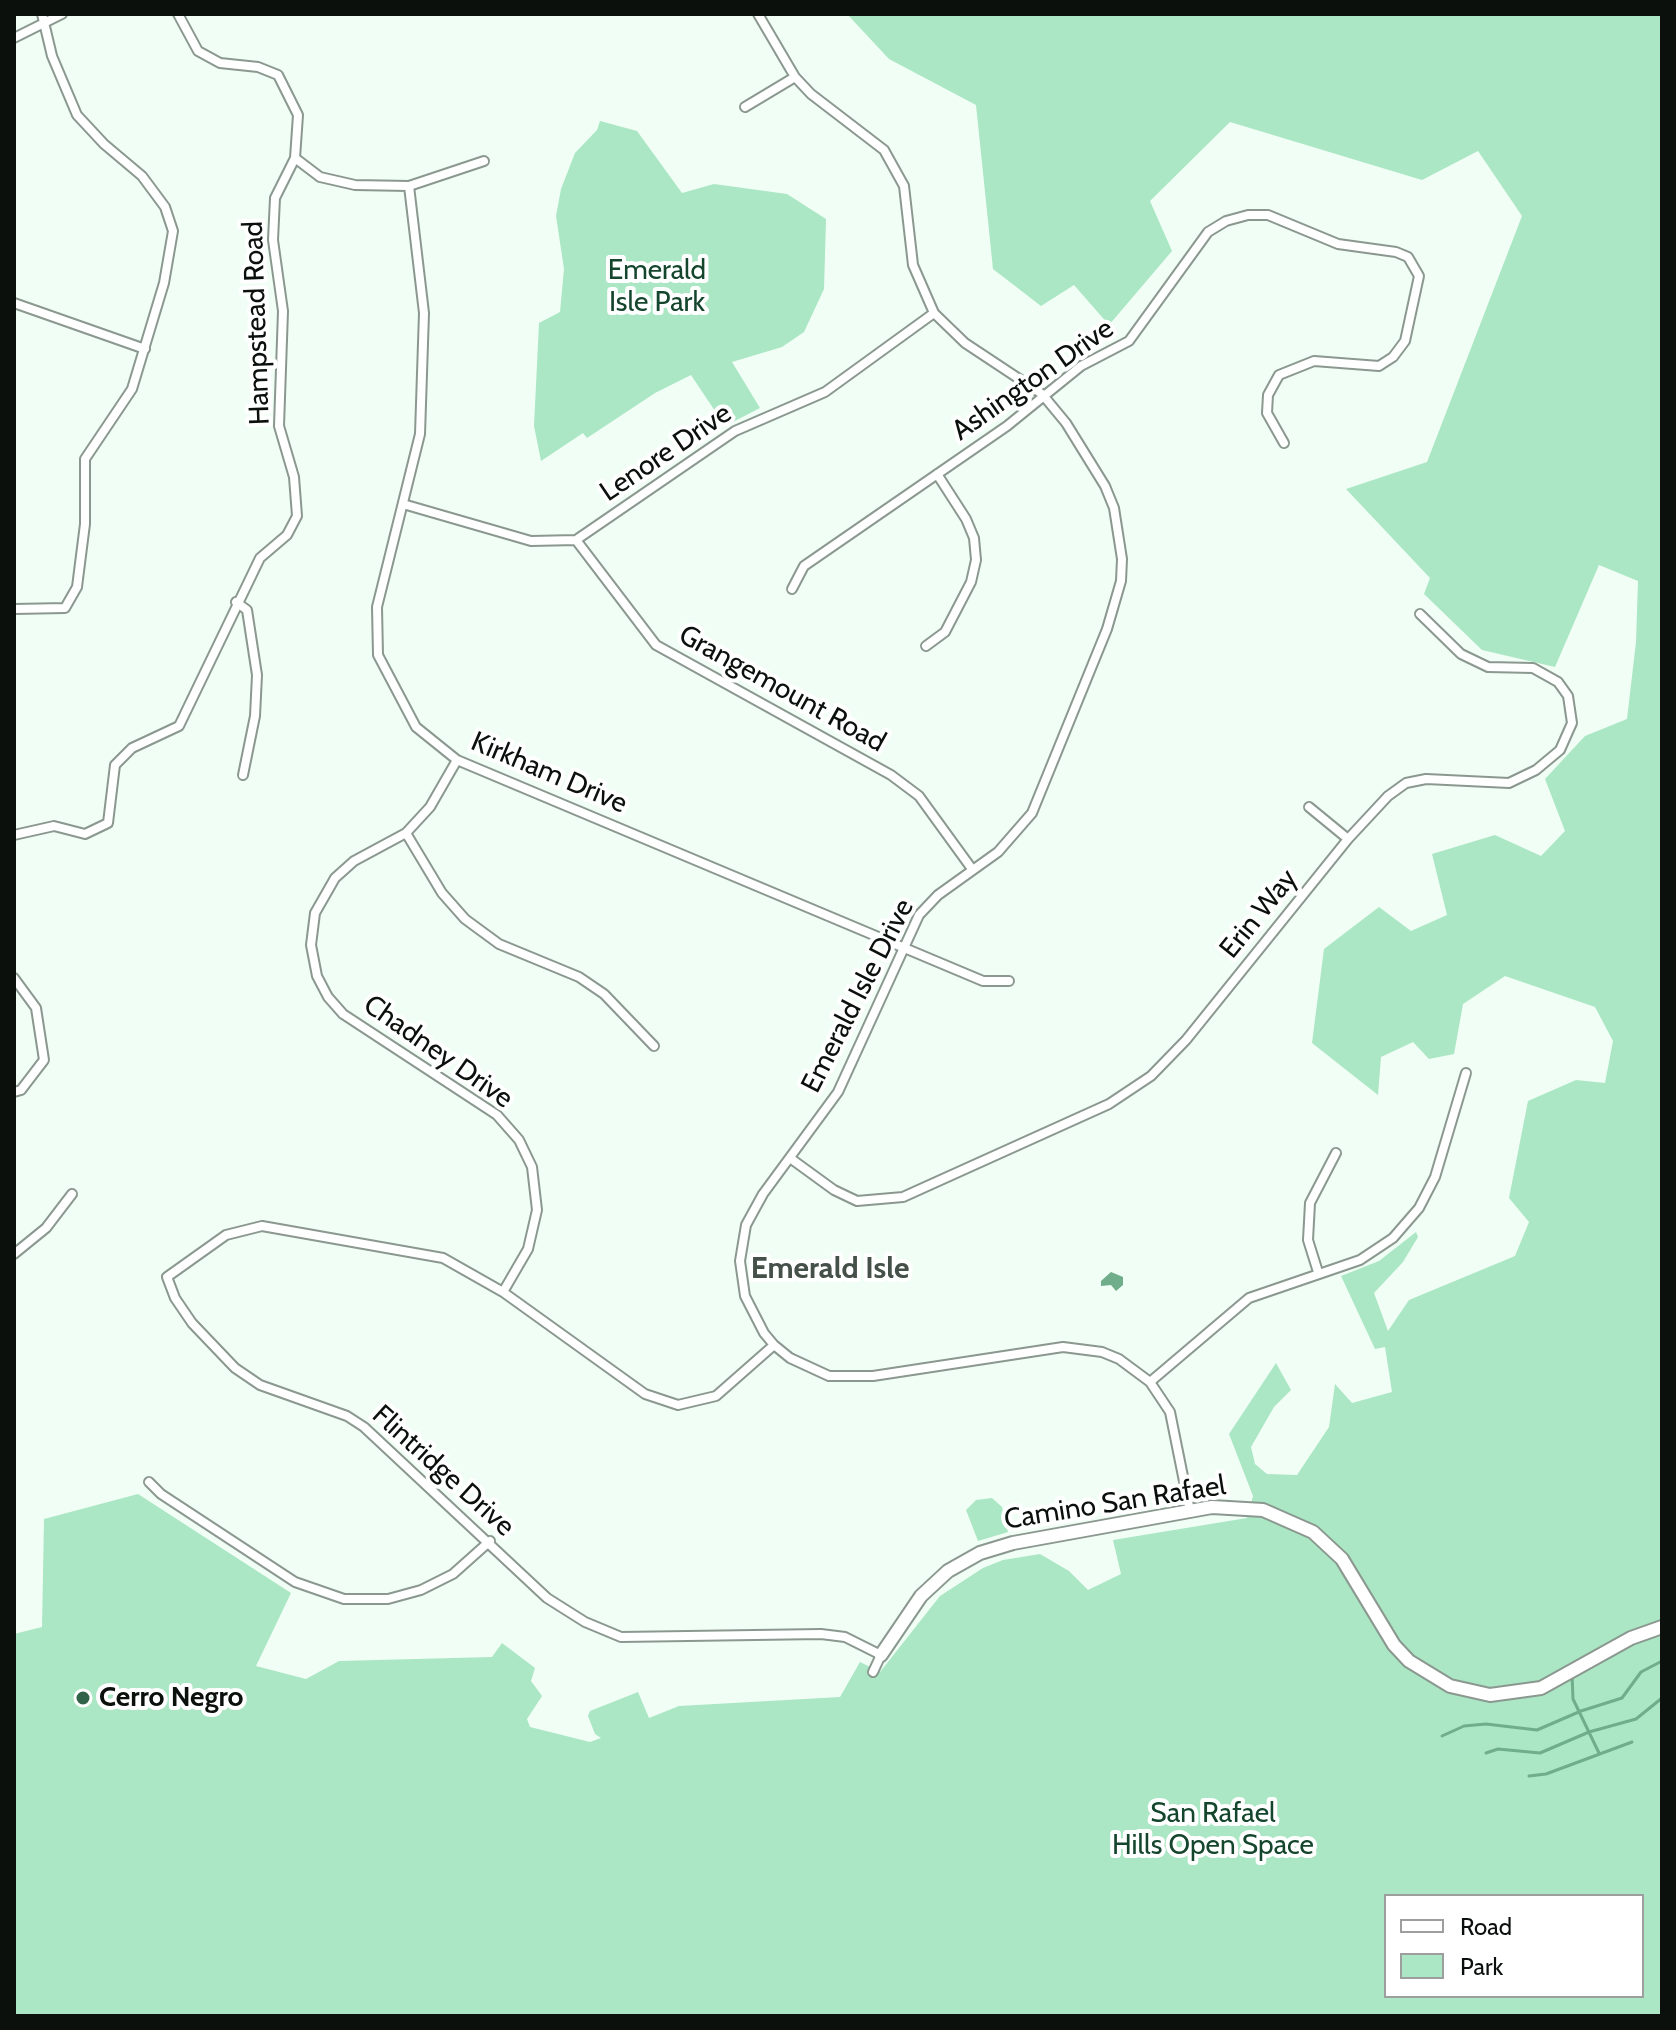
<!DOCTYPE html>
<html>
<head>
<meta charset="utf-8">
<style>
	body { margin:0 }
	#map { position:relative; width:1676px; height:2030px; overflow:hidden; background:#f0fef5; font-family:Cabin,sans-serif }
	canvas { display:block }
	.frame { position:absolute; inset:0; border:16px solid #0b100d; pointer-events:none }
	.legend { position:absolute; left:1384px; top:1894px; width:260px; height:104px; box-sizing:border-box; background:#fff; border:2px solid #9d9f9e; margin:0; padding:10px 14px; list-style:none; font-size:24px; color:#0b100d }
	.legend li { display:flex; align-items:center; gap:16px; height:40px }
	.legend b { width:40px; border:2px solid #9d9f9e }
</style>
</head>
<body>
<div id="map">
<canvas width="1676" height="2030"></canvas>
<div class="frame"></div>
<ul class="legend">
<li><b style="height:10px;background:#fff"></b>Road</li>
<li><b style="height:22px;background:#abe7c4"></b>Park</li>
</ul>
</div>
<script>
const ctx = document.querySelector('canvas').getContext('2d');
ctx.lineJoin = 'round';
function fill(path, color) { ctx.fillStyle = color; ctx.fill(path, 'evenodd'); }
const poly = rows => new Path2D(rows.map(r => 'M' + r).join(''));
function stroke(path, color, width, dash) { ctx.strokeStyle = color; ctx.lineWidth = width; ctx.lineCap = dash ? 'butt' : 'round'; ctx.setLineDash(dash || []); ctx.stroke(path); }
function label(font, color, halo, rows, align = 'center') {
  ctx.font = font + ' Cabin,sans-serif'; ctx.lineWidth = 8; ctx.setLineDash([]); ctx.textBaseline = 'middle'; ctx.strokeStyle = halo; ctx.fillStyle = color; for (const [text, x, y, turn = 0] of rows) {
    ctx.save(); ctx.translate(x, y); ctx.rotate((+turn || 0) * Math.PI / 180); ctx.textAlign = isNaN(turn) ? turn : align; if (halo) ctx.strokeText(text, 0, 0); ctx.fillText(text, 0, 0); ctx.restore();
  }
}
fill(poly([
	[847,14,1662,14,1662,2016,14,2016,14,1634,42,1627,44,1519,138,1494,291,1593,256,1666,306,1679,339,1661,492,1657,502,1643,535,1668,531,1681,542,1696,527,1719,530,1727,590,1742,601,1738,595,1734,588,1716,590,1711,638,1692,649,1718,679,1706,840,1697,860,1662,880,1672,940,1596,983,1568,1003,1560,1040,1554,1069,1571,1088,1590,1121,1574,1113,1540,1247,1518,1253,1496,1229,1434,1276,1363,1291,1390,1274,1407,1251,1447,1255,1464,1267,1474,1297,1475,1329,1427,1335,1384,1352,1403,1392,1392,1385,1347,1375,1349,1341,1276,1379,1261,1416,1232,1418,1237,1403,1262,1374,1293,1388,1331,1409,1300,1515,1256,1529,1222,1509,1198,1528,1101,1576,1080,1605,1083,1613,1041,1595,1007,1505,976,1463,1004,1454,1054,1429,1059,1413,1042,1381,1057,1378,1095,1312,1043,1324,949,1379,907,1411,931,1447,915,1432,854,1495,835,1541,856,1565,831,1545,779,1585,736,1627,719,1636,642,1638,581,1599,565,1555,667,1482,650,1424,594,1430,578,1346,489,1427,462,1522,216,1478,151,1422,180,1230,122,1150,201,1172,251,1109,325,1074,285,1041,306,993,269,976,105,889,59],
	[1386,1896,1642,1896,1642,1996,1386,1996],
	[600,121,637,131,682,193,714,184,787,194,826,219,824,289,804,332,782,347,732,362,760,408,725,426,691,375,655,393,587,438,583,433,541,461,534,426,539,323,560,312,564,269,556,216,561,189,575,153,597,130],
	[992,1498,1002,1507,1008,1532,978,1541,966,1510,976,1500]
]), '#abe7c4');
fill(poly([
	[1111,1272,1123,1277,1123,1285,1116,1291,1111,1285,1101,1286,1101,1281]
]), '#70ad8a');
stroke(poly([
	[1572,1674,1573,1699,1599,1753],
	[1442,1736,1464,1726,1486,1724,1537,1730,1581,1711,1622,1698,1641,1672,1662,1661],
	[1486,1753,1498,1749,1540,1753,1589,1732,1636,1719,1662,1698],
	[1529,1776,1546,1774,1632,1742]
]), '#70ad8a', 3);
const street = poly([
	[758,14,795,77,811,94,884,150,904,186,913,265,934,313,965,343,1042,394,1066,423,1105,486,1114,508,1122,559,1121,581,1107,629,1032,813,998,852,938,895,919,915,838,1092,763,1194,746,1225,740,1261,745,1296,764,1333,774,1345,790,1358,829,1376,873,1376,1063,1347,1102,1352,1119,1359,1150,1382,1170,1412,1190,1511],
	[14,38,62,14],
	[745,107,795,77],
	[295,158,320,177,355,185,409,186,484,161],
	[409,186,424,313,420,434,377,607,378,655,416,727,457,760,983,981,1009,981],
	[14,303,145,349],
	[403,504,531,541,576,540,735,431,825,392,934,313],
	[576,540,656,645,891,775,919,796,972,869],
	[792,589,804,566,1007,426,1081,366,1129,341,1208,232,1226,221,1248,215,1268,215,1338,244,1396,252,1408,257,1419,276,1405,341,1393,357,1379,366,1314,361,1279,375,1268,395,1267,413,1284,443],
	[236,602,247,610,257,675,255,716,243,775],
	[14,609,65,608,77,587,85,524,85,459,132,389,164,283,173,231,165,207,142,176,104,144,77,115,52,56,42,14],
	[926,646,945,632,971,582,976,560,974,538,966,519,937,474],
	[457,760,430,807,406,833,354,861,335,878,315,913,311,945,317,976,328,997,343,1014,497,1115,519,1140,532,1167,537,1210,528,1249,503,1292],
	[1309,807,1348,839],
	[406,833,442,893,465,919,499,944,579,977,604,994,654,1046],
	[14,835,54,826,85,834,108,823,115,765,132,748,179,726,260,558,287,535,297,516,294,477,279,426,283,311,273,240,275,198,295,158,298,115,278,75,258,67,220,63,198,51,178,14],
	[14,978,36,1008,44,1060,21,1090,14,1092],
	[790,1158,834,1190,857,1201,903,1197,1109,1104,1151,1076,1186,1040,1348,839,1388,796,1406,783,1426,779,1509,783,1536,770,1560,750,1572,723,1568,696,1558,682,1533,668,1488,667,1461,654,1420,614],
	[14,1254,46,1228,72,1194],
	[1318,1272,1308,1240,1310,1203,1336,1153],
	[774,1345,716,1396,678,1405,645,1394,503,1292,443,1258,262,1226,226,1235,167,1277,175,1298,192,1323,235,1368,260,1385,347,1416,364,1427,547,1598,585,1622,621,1637,821,1634,845,1637,881,1655,873,1672],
	[1150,1382,1249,1298,1360,1260,1393,1238,1419,1208,1435,1177,1466,1073],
	[149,1482,161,1494,295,1582,344,1599,388,1599,421,1590,453,1574,490,1541]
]);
const secondary = poly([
	[881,1655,921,1596,948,1571,980,1553,1013,1543,1212,1507,1263,1510,1313,1532,1342,1559,1394,1645,1409,1661,1450,1686,1490,1695,1541,1688,1631,1638,1662,1627]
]);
stroke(street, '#8b9890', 12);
stroke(secondary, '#8b9890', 16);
stroke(street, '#fff', 8);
stroke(secondary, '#fff', 12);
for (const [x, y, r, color] of [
	[83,1698,8,"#306348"]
]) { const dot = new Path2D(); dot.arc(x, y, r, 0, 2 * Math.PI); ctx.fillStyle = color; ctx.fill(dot); stroke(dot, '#fff', 3); }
label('28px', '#14452d', '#fff', [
	["Emerald",657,271],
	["Isle Park",657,303],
	["San Rafael",1213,1814],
	["Hills Open Space",1213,1846]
]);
label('28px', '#0b100d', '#fff', [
	["Hampstead Road",257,323,-92],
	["Ashington Drive",1033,380,-35],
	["Lenore Drive",666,453,-34],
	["Grangemount Road",782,689,29],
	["Kirkham Drive",549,773,23],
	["Erin Way",1259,914,-51],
	["Emerald Isle Drive",858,996,-63],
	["Chadney Drive",438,1052,35],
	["Flintridge Drive",443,1471,42],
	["Camino San Rafael",1115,1503,-9]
]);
label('bold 28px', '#0b100d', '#fff', [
	["Cerro Negro",99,1698]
], 'left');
label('bold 30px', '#455049', '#fff', [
	["Emerald Isle",830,1269]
]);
</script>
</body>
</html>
